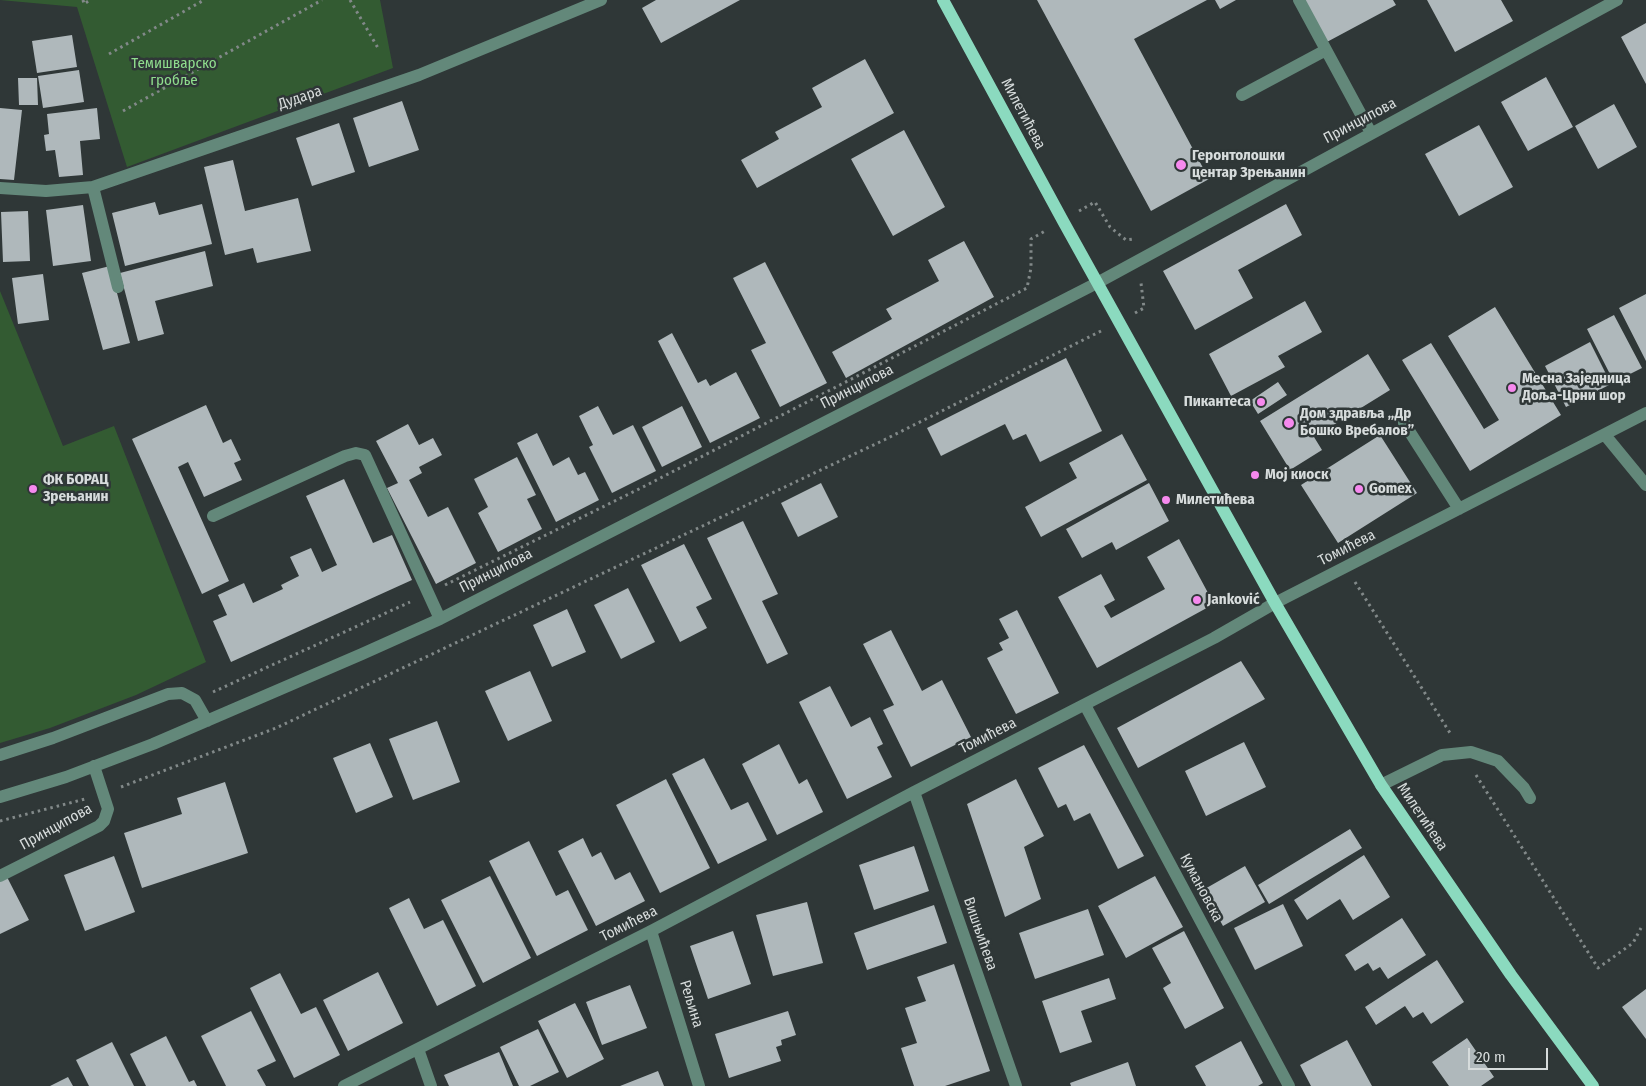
<!DOCTYPE html>
<html>
<head>
<meta charset="utf-8">
<style>
	body { margin:0 }
	#map { position:relative; width:1646px; height:1086px; overflow:hidden; background:#2f3737; font-family:"Fira Sans Condensed",sans-serif }
	canvas { display:block }
	.scale { position:absolute; left:1468px; top:1048px; width:80px; height:22px; box-sizing:border-box; border:2px solid #d7dcdc; border-top:0; padding-left:6px; font-size:15px; line-height:18px; white-space:nowrap; color:#d7dcdc; -webkit-text-stroke:4px #2f3737; paint-order:stroke }
</style>
</head>
<body>
<div id="map">
<canvas width="1646" height="1086"></canvas>
<div class="scale">20 m</div>
</div>
<script>
const ctx = document.querySelector('canvas').getContext('2d');
ctx.lineJoin = 'round';
function fill(path, color) { ctx.fillStyle = color; ctx.fill(path, 'evenodd'); }
const poly = rows => new Path2D(rows.map(r => 'M' + r).join(''));
function stroke(path, color, width, dash) { ctx.strokeStyle = color; ctx.lineWidth = width; ctx.lineCap = dash ? 'butt' : 'round'; ctx.setLineDash(dash || []); ctx.stroke(path); }
function label(font, color, halo, rows, align = 'center') {
  ctx.font = font + ' "Fira Sans Condensed",sans-serif'; ctx.lineWidth = 5; ctx.setLineDash([]); ctx.textBaseline = 'middle'; ctx.strokeStyle = halo; ctx.fillStyle = color; for (const [text, x, y, turn = 0] of rows) {
    ctx.save(); ctx.translate(x, y); ctx.rotate((+turn || 0) * Math.PI / 180); ctx.textAlign = isNaN(turn) ? turn : align; if (halo) ctx.strokeText(text, 0, 0); ctx.fillText(text, 0, 0); ctx.restore();
  }
}
fill(poly([
	[0,0,380,0,393,68,127,167,77,7],
	[0,291,63,446,114,426,206,662,136,695,50,728,0,743]
]), '#335b32');
fill(poly([
	[656,0,740,0,661,43,642,8],
	[1037,0,1207,0,1134,39,1209,179,1151,211],
	[1215,0,1236,0,1220,9],
	[1302,0,1393,0,1396,5,1325,43],
	[1427,0,1501,0,1513,21,1455,52],
	[1646,23,1646,84,1621,37],
	[72,35,77,67,37,73,32,41],
	[865,59,894,113,757,188,741,160,779,139,775,132,822,107,812,88],
	[79,70,84,102,43,108,38,76],
	[1546,77,1573,127,1528,151,1501,102],
	[18,78,37,78,38,105,19,105],
	[402,101,419,150,369,167,353,118],
	[1614,104,1637,147,1598,169,1575,126],
	[0,108,22,110,14,180,0,179],
	[97,108,100,139,80,141,83,175,59,177,55,150,46,151,44,135,49,134,47,114],
	[339,123,355,172,312,186,296,138],
	[1479,125,1513,187,1459,216,1425,154],
	[904,130,945,207,893,236,851,159],
	[233,160,245,211,298,198,311,251,257,263,253,248,225,255,204,167],
	[155,202,159,215,202,204,212,244,125,266,112,213],
	[1286,204,1302,235,1238,270,1253,298,1195,330,1163,271],
	[83,205,91,261,53,266,46,210],
	[28,211,30,261,3,262,1,212],
	[964,241,994,297,846,378,832,352,892,319,886,309,939,281,928,260],
	[205,251,213,286,155,301,164,334,138,341,120,273],
	[765,262,827,383,780,407,751,350,766,343,733,278],
	[110,266,130,343,103,350,82,273],
	[43,274,49,320,18,324,12,278],
	[1646,294,1646,361,1619,308],
	[1305,301,1322,332,1278,356,1285,367,1231,396,1209,354],
	[1495,307,1561,415,1470,471,1402,360,1431,343,1484,429,1499,420,1448,336],
	[1614,315,1642,368,1614,382,1587,329],
	[672,333,698,383,706,379,710,386,736,372,760,418,710,443,658,341],
	[1590,342,1611,384,1566,407,1545,366],
	[1368,354,1390,390,1314,437,1322,450,1290,470,1260,421],
	[1066,358,1102,431,1040,462,1026,434,1013,440,1005,424,941,456,927,428],
	[1278,382,1287,395,1258,414,1250,401],
	[206,405,223,443,231,439,241,460,234,463,242,480,204,497,188,462,178,467,229,581,202,594,132,439],
	[598,406,613,435,633,425,656,471,612,493,589,447,593,445,579,416],
	[682,406,702,447,662,467,642,427],
	[408,424,419,445,433,438,442,455,419,467,422,473,409,480,428,517,448,507,476,563,436,584,387,488,398,483,376,441],
	[537,433,553,466,569,457,578,475,585,472,599,500,556,522,517,443],
	[1122,434,1147,480,1041,537,1025,507,1077,478,1069,463],
	[1380,435,1417,493,1338,543,1301,485],
	[517,457,536,495,527,499,542,529,498,552,478,513,488,507,474,479],
	[344,479,373,543,392,535,412,580,231,662,213,621,227,615,218,595,244,583,253,603,283,589,281,585,299,576,290,557,311,548,322,572,337,565,306,496],
	[821,483,838,517,798,537,781,503],
	[1149,483,1169,521,1116,550,1112,542,1082,558,1066,529],
	[743,521,778,594,762,601,788,654,767,664,707,538],
	[1179,539,1214,604,1097,668,1058,597,1101,574,1115,600,1104,606,1111,618,1165,589,1147,557],
	[684,544,712,599,696,607,707,628,680,642,641,565],
	[628,588,655,642,621,659,594,605],
	[567,609,586,652,552,667,533,625],
	[1017,610,1059,693,1016,714,987,658,1003,650,999,643,1009,638,999,619],
	[891,630,922,691,942,680,971,737,911,767,883,710,894,705,863,644],
	[1241,661,1265,699,1138,768,1117,728],
	[530,671,552,721,508,741,485,691],
	[830,686,851,727,870,717,883,744,877,747,892,777,847,799,799,702],
	[437,721,460,782,413,800,389,739],
	[1244,742,1266,787,1206,816,1185,771],
	[370,743,393,797,356,813,333,758],
	[779,744,799,784,807,779,823,812,777,835,742,764],
	[1084,745,1144,856,1118,869,1090,813,1074,821,1066,804,1058,808,1038,768],
	[704,758,731,810,748,802,767,840,718,864,672,774],
	[666,779,710,868,660,893,616,805],
	[1016,779,1044,836,1024,847,1041,899,1005,917,967,804],
	[225,782,248,853,142,888,124,833,182,814,177,798],
	[1350,829,1362,848,1269,904,1258,885],
	[583,838,592,857,601,852,615,880,630,872,645,901,596,926,558,851],
	[529,841,556,896,568,890,588,930,537,956,489,861],
	[914,846,929,891,874,910,859,865],
	[1364,855,1390,897,1353,920,1340,899,1307,920,1294,900],
	[114,856,135,912,85,931,64,875],
	[1245,866,1265,902,1223,926,1203,890],
	[490,876,531,958,483,983,441,900],
	[1155,876,1183,927,1126,958,1098,906],
	[7,877,29,920,0,934,0,880],
	[409,898,424,929,443,920,476,986,437,1006,389,908],
	[807,902,823,963,773,976,756,915],
	[1283,904,1303,946,1255,970,1234,928],
	[934,905,947,943,867,970,854,933],
	[1088,909,1104,955,1035,979,1019,933],
	[1402,918,1426,955,1388,979,1380,967,1373,971,1368,963,1355,971,1345,955],
	[733,931,751,984,708,999,690,946],
	[1184,931,1224,1008,1185,1029,1163,988,1171,983,1152,948],
	[1437,960,1464,1002,1431,1024,1423,1012,1413,1018,1405,1006,1376,1025,1365,1007],
	[954,964,990,1071,945,1086,914,1086,901,1048,917,1043,905,1008,926,1001,917,977],
	[378,972,403,1023,348,1051,323,1000],
	[280,973,301,1014,316,1007,340,1055,294,1078,250,988],
	[1109,978,1116,999,1081,1011,1092,1042,1060,1053,1042,1001],
	[630,985,647,1028,602,1045,586,1002],
	[1646,989,1646,1039,1622,1007],
	[575,1003,604,1059,567,1078,538,1021],
	[251,1011,276,1061,257,1070,266,1086,226,1086,201,1036],
	[788,1011,796,1035,781,1040,782,1045,776,1047,781,1061,729,1078,715,1034],
	[538,1029,559,1072,530,1086,519,1086,500,1047],
	[166,1036,189,1082,194,1080,197,1086,146,1086,130,1054],
	[1467,1038,1494,1077,1481,1086,1449,1086,1432,1062],
	[1347,1040,1372,1086,1311,1086,1300,1065],
	[1241,1041,1263,1083,1258,1086,1206,1086,1195,1066],
	[112,1042,134,1086,89,1086,76,1060],
	[499,1052,513,1086,449,1086,444,1075],
	[1128,1062,1136,1086,1071,1086,1070,1083],
	[658,1071,664,1086,620,1086],
	[68,1077,73,1086,50,1086]
]), '#afb8bb');
stroke(poly([
	[83,0,84,4,90,0],
	[350,0,378,48],
	[109,54,204,0],
	[123,111,322,0],
	[1079,211,1095,202,1110,227,1126,240,1133,239],
	[1135,313,1144,308,1141,283],
	[1355,582,1450,733],
	[445,585,645,486,1027,288,1031,268,1031,239,1045,231],
	[213,692,410,602],
	[1476,775,1598,968,1633,943,1641,928],
	[121,787,276,728,884,440,1101,331],
	[0,821,85,799]
]), '#828989', 3, [2.5, 4]);
stroke(poly([
	[1299,0,1371,133],
	[1242,95,1326,50],
	[93,187,118,287],
	[0,188,46,191,93,187,419,75,601,0],
	[1404,423,1459,509],
	[1605,435,1646,485],
	[213,516,345,456,356,453,365,455,440,619],
	[1085,705,1289,1086],
	[0,755,53,738,168,694,182,693,195,700,207,721],
	[1381,785,1442,755,1471,752,1498,761,1524,788,1530,798],
	[914,792,1016,1086],
	[0,797,66,777,153,744,362,654,440,619,1097,283,1617,0],
	[0,876,99,826,104,821,108,809,94,766],
	[651,931,699,1086],
	[418,1049,431,1086],
	[344,1086,651,931,914,792,1214,638,1275,603,1646,413]
]), '#63887a', 12);
stroke(poly([
	[943,0,1063,221,1275,603,1381,785,1511,975,1593,1086]
]), '#8bdabf', 12);
for (const [x, y, r, color] of [
	[1181,165,6,"#f689ee"],
	[1512,388,5,"#f689ee"],
	[1261,402,5,"#f689ee"],
	[1289,423,6,"#f689ee"],
	[1255,475,5,"#f689ee"],
	[33,489,5,"#f689ee"],
	[1359,489,5,"#f689ee"],
	[1166,500,5,"#f689ee"],
	[1197,600,5,"#f689ee"]
]) { const dot = new Path2D(); dot.arc(x, y, r, 0, 2 * Math.PI); ctx.fillStyle = color; ctx.fill(dot); stroke(dot, '#2f3737', 2); }
label('15px', '#8fdd8d', '#2f3737', [
	["Темишварско",174,64],
	["гробље",174,81]
]);
label('15px', '#d7dcdc', '#2f3737', [
	["Дудара",300,98,-19],
	["Милетићева",1023,114,62],
	["Принципова",1360,121,-28],
	["Принципова",857,387,-27],
	["Томићева",1347,548,-27],
	["Принципова",496,571,-27],
	["Томићева",988,736,-27],
	["Милетићева",1422,817,56],
	["Принципова",56,827,-29],
	["Кумановска",1201,888,62],
	["Томићева",629,924,-27],
	["Вишњићева",980,934,71],
	["Рељина",691,1004,73]
]);
label('bold 15px', '#d7dcdc', '#2f3737', [
	["Геронтолошки",1192,156],
	["центар Зрењанин",1192,173],
	["Месна Заједница",1522,379],
	["Доља-Црни шор",1522,396],
	["Пикантеса",1251,402,"right"],
	["Дом здравља „Др",1300,414],
	["Бошко Вребалов”",1300,431],
	["Мој киоск",1265,475],
	["ФК БОРАЦ",43,480],
	["Зрењанин",43,497],
	["Gomex",1369,489],
	["Милетићева",1176,500],
	["Janković",1207,600]
], 'left');
</script>
</body>
</html>
